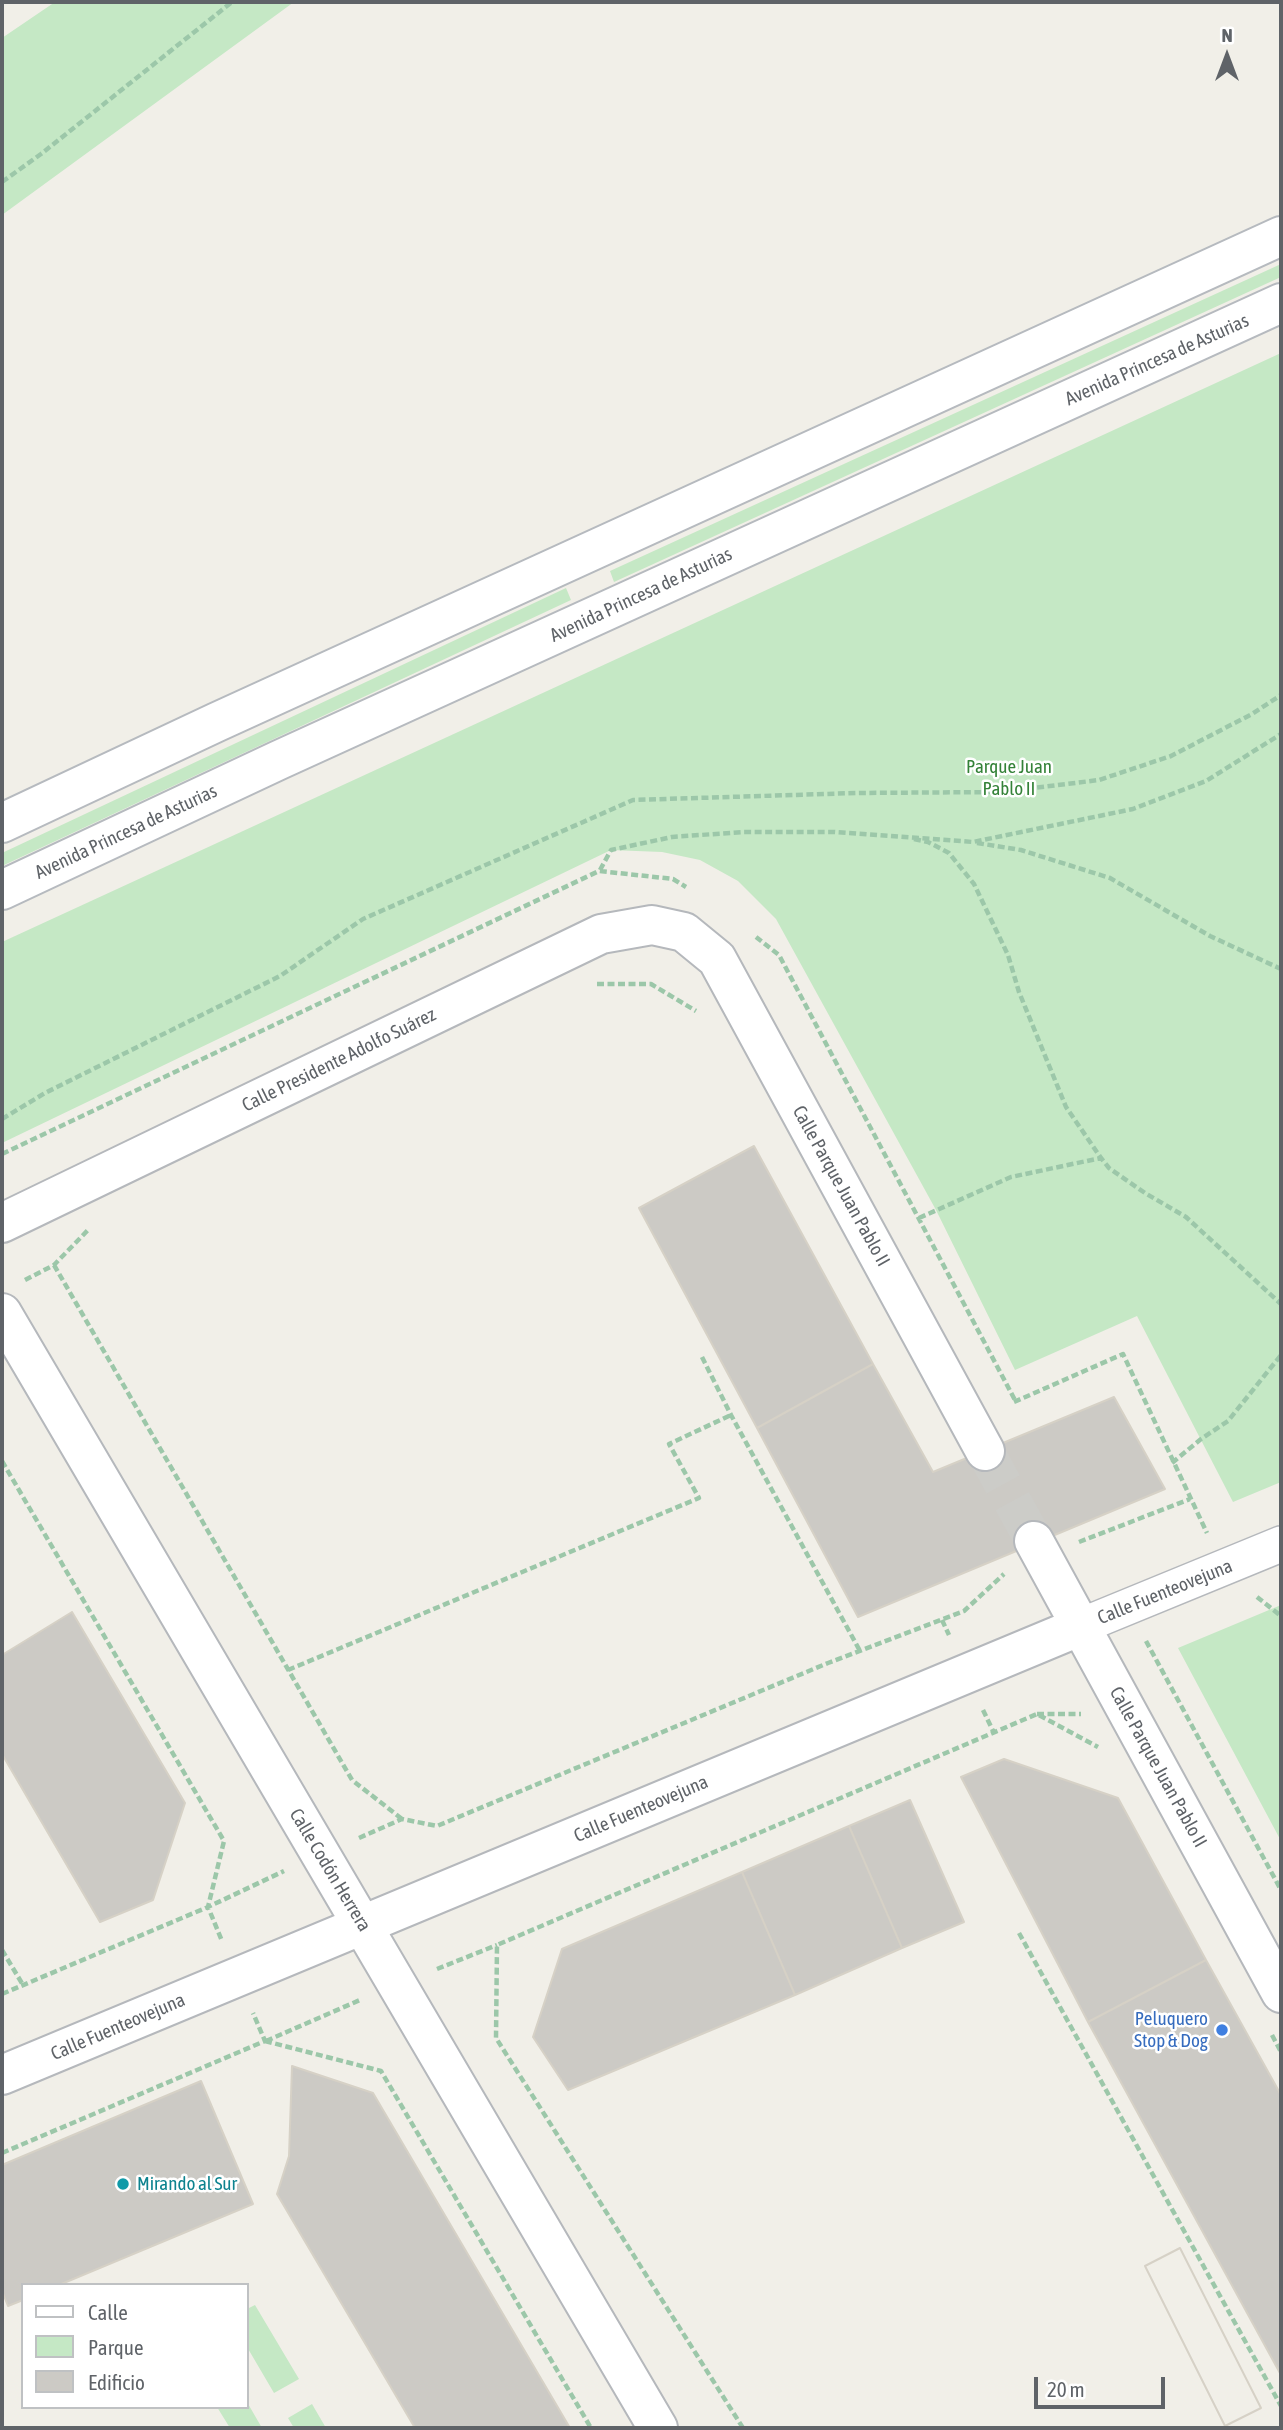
<!DOCTYPE html>
<html>
<head>
<meta charset="utf-8">
<style>
	body { margin:0 }
	#map { position:relative; width:1283px; height:2430px; overflow:hidden; background:#f1efe8; font-family:"Asap Condensed",sans-serif }
	canvas { display:block }
	.frame { position:absolute; inset:0; border:4px solid #5f6368; pointer-events:none }
	.legend { position:absolute; left:21px; top:2283px; width:228px; height:126px; box-sizing:border-box; background:#fff; border:2px solid #bfc1c3; margin:0; padding:9px 12px; list-style:none; font-size:21px; color:#5f6368 }
	.legend li { display:flex; align-items:center; gap:14px; height:35px }
	.legend b { width:35px; border:2px solid #bfc1c3 }
	.north { position:absolute; left:1192px; top:21px; width:70px; height:70px; -webkit-text-stroke:5px #fff; paint-order:stroke; rotate:0deg; font-size:19px; font-weight:700; line-height:28px; text-align:center; color:#5f6368 }
	.north::after { content:''; display:block; margin:auto; width:24px; height:32px; background:#5f6368; clip-path:polygon(50% 0,100% 100%,50% 72%,0 100%) }
	.scale { position:absolute; left:1034px; top:2377px; width:131px; height:32px; box-sizing:border-box; border:4px solid #5f6368; border-top:0; padding-left:9px; font-size:21px; line-height:24px; white-space:nowrap; color:#5f6368; -webkit-text-stroke:5px #fff; paint-order:stroke }
</style>
</head>
<body>
<div id="map">
<canvas width="1283" height="2430"></canvas>
<div class="frame"></div>
<ul class="legend">
<li><b style="height:9px;background:#fff"></b>Calle</li>
<li><b style="height:19px;background:#c5e8c5"></b>Parque</li>
<li><b style="height:19px;background:#cccac5"></b>Edificio</li>
</ul>
<div class="north">N</div>
<div class="scale">20 m</div>
</div>
<script>
const ctx = document.querySelector('canvas').getContext('2d');
ctx.lineJoin = 'round';
function fill(path, color) { ctx.fillStyle = color; ctx.fill(path, 'evenodd'); }
const poly = rows => new Path2D(rows.map(r => 'M' + r).join(''));
function stroke(path, color, width, dash) { ctx.strokeStyle = color; ctx.lineWidth = width; ctx.lineCap = dash ? 'butt' : 'round'; ctx.setLineDash(dash || []); ctx.stroke(path); }
function label(font, color, halo, rows, align = 'center') {
  ctx.font = font + ' "Asap Condensed",sans-serif'; ctx.lineWidth = 5; ctx.setLineDash([]); ctx.textBaseline = 'middle'; ctx.strokeStyle = halo; ctx.fillStyle = color; for (const [text, x, y, turn = 0] of rows) {
    ctx.save(); ctx.translate(x, y); ctx.rotate((+turn || 0) * Math.PI / 180); ctx.textAlign = isNaN(turn) ? turn : align; if (halo) ctx.strokeText(text, 0, 0); ctx.fillText(text, 0, 0); ctx.restore();
  }
}
fill(poly([
	[55,2,294,2,2,215,2,38],
	[1281,264,1281,277,614,582,610,571],
	[1281,353,1281,1482,1233,1502,1137,1316,1015,1370,936,1210,776,919,738,881,700,860,662,852,611,850,2,1143,2,942],
	[566,588,571,600,2,866,2,853],
	[1281,1605,1281,1841,1178,1648],
	[255,2305,299,2379,274,2393,247,2347,247,2309],
	[247,2402,262,2428,230,2428,217,2407,247,2407],
	[312,2404,326,2428,294,2428,288,2418]
]), '#c5e8c5');
const building = poly([
	[754,1146,873,1364,757,1428,639,1208,754,1146],
	[873,1364,933,1472,1114,1397,1165,1489,858,1617,757,1428,873,1364],
	[72,1612,185,1803,153,1900,100,1922,2,1754,2,1655,72,1612],
	[1004,1759,1118,1798,1206,1960,1088,2022,961,1777,1004,1759],
	[910,1800,964,1922,902,1948,849,1826,910,1800],
	[849,1826,902,1948,795,1995,742,1872,849,1826],
	[742,1872,795,1995,568,2090,533,2037,562,1949,742,1872],
	[1206,1960,1281,2095,1281,2375,1088,2022,1206,1960],
	[292,2066,373,2093,570,2428,415,2428,277,2194,289,2156,292,2066],
	[201,2081,253,2204,59,2285,23,2285,23,2300,8,2306,2,2291,2,2165,201,2081],
	[1180,2248,1261,2408,1225,2426,1145,2266,1180,2248],
	[1180,2248,1261,2408,1225,2426,1145,2266,1180,2248]
]);
fill(building, '#cccac5');
stroke(building, '#d6d1c6', 2);
stroke(poly([
	[985,1451,1034,1541]
]), '#ccccc8', 38, [38, 19]);
const pedestrian = poly([
	[1081,1626,1281,1544]
]);
const minor = poly([
	[2,1223,601,934,652,925,684,932,717,959,985,1451],
	[2,1313,658,2428],
	[1034,1541,1281,1993],
	[2,2075,1081,1626]
]);
const secondary = poly([
	[2,823,217,722,1281,236],
	[2,890,279,760,1281,303]
]);
stroke(pedestrian, '#b5b8bc', 38);
stroke(minor, '#b5b8bc', 42);
stroke(secondary, '#b6babf', 42);
stroke(poly([
	[2,182,41,154,232,2],
	[914,839,928,842,949,853,974,884,1008,955,1019,992,1066,1107,1101,1158,1109,1168,1145,1193,1186,1217,1281,1304],
	[977,843,1021,850,1110,878,1210,936,1281,969],
	[600,870,611,850,672,837,743,832,835,832,973,842,1133,809,1206,781,1281,734],
	[756,937,779,955,1016,1402],
	[597,984,651,984,696,1011],
	[2,1119,45,1093,280,976,363,919,633,800,856,793,1001,792,1099,780,1171,756,1252,714,1281,695],
	[2,1154,599,871,673,879,686,887],
	[919,1218,1011,1177,1101,1158],
	[54,1265,352,1780,402,1819],
	[25,1280,54,1265,88,1230],
	[702,1357,731,1415,860,1651],
	[1014,1402,1123,1354,1207,1533],
	[2,1461,224,1841,208,1907,222,1941],
	[1172,1463,1201,1439,1228,1421,1281,1355],
	[1079,1542,1190,1499],
	[1257,1597,1281,1616],
	[942,1620,949,1635],
	[1146,1641,1281,1890],
	[288,1670,699,1498,669,1444,731,1415],
	[983,1710,994,1733],
	[1037,1714,1081,1714],
	[359,1838,402,1819,437,1826,828,1663,964,1611,1004,1574],
	[1019,1933,1281,2406],
	[2,1950,23,1985],
	[437,1969,497,1945],
	[2,1994,208,1907,284,1871],
	[1272,2035,1281,2052],
	[265,2041,381,2071,591,2428],
	[266,2041,360,2000],
	[2,2153,265,2041,253,2013],
	[743,2428,496,2038,497,1945,1037,1714,1098,1747]
]), '#9cc7a9', 4.5, [7, 3.5]);
stroke(pedestrian, '#fff', 35);
stroke(minor, '#fff', 38);
stroke(secondary, '#fff', 38);
for (const [x, y, r, color] of [
	[1222,2030,7,"#3f7fe0"],
	[123,2184,7,"#0f9aa8"]
]) { const dot = new Path2D(); dot.arc(x, y, r, 0, 2 * Math.PI); ctx.fillStyle = color; ctx.fill(dot); stroke(dot, '#fff', 2.5); }
label('19px', '#5f6368', '#fff', [
	["Avenida Princesa de Asturias",1157,360,-24],
	["Avenida Princesa de Asturias",641,595,-25],
	["Avenida Princesa de Asturias",126,832,-25],
	["Calle Presidente Adolfo Suárez",339,1060,-26],
	["Calle Parque Juan Pablo II",841,1186,61],
	["Calle Fuenteovejuna",1165,1592,-22],
	["Calle Parque Juan Pablo II",1158,1767,61],
	["Calle Fuenteovejuna",641,1809,-23],
	["Calle Codón Herrera",330,1870,59],
	["Calle Fuenteovejuna",118,2027,-23]
]);
label('19px', '#348238', '#fff', [
	["Parque Juan",1009,767],
	["Pablo II",1009,789]
]);
label('19px', '#366cbe', '#fff', [
	["Peluquero",1208,2019],
	["Stop & Dog",1208,2041]
], 'right');
label('19px', '#0d838f', '#fff', [
	["Mirando al Sur",137,2184]
], 'left');
</script>
</body>
</html>
